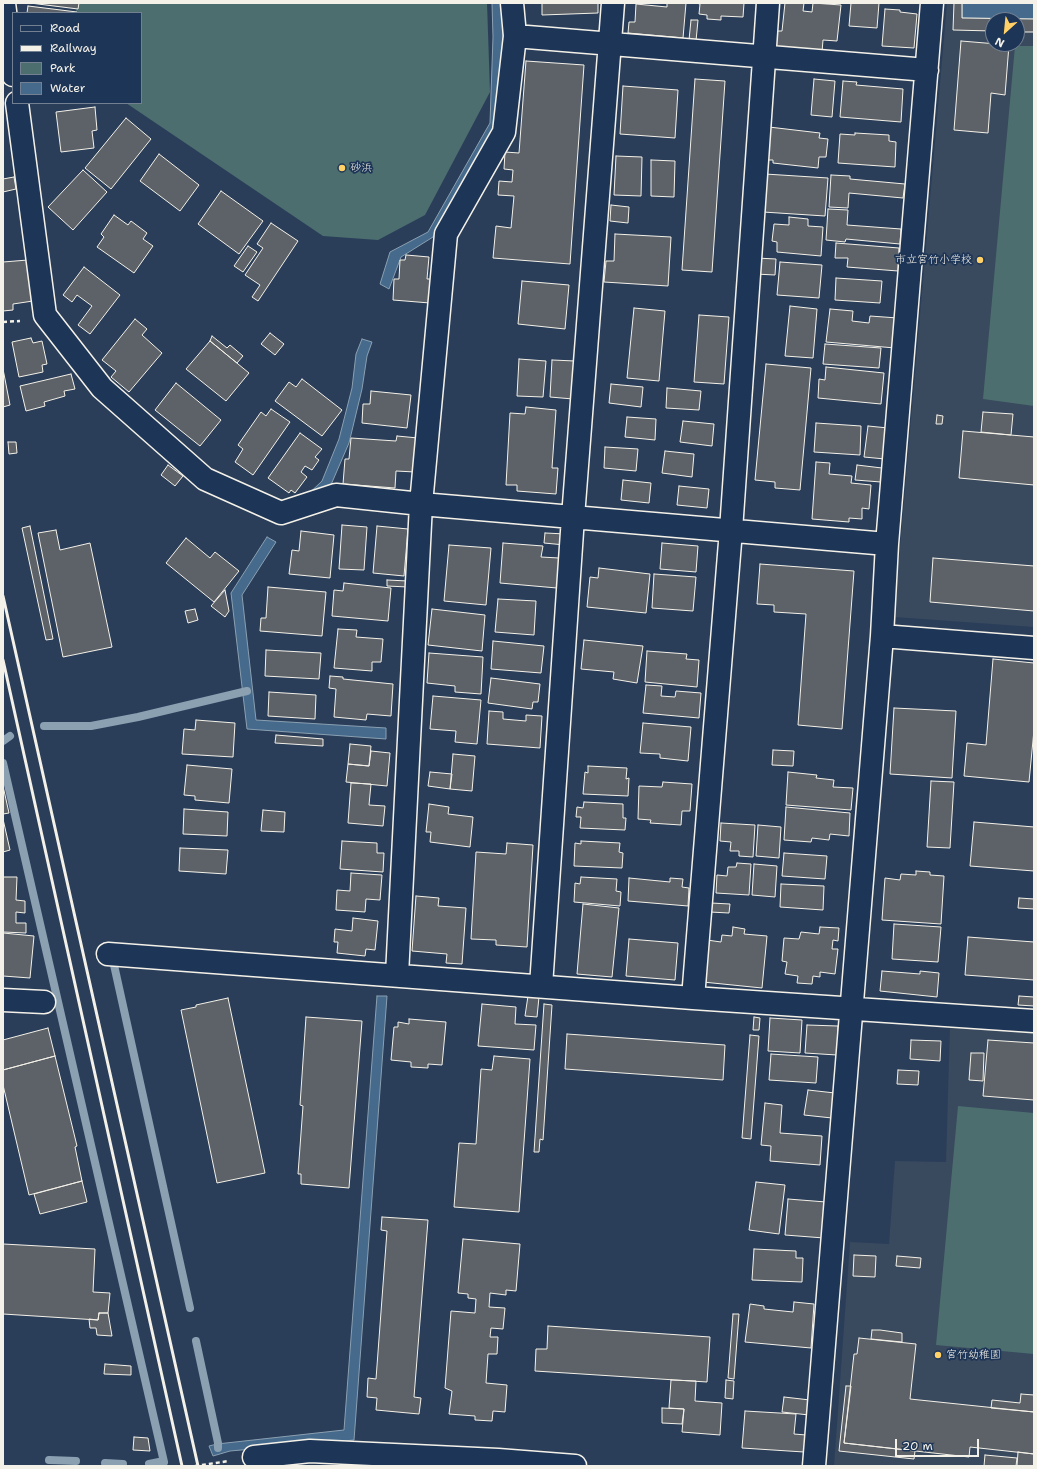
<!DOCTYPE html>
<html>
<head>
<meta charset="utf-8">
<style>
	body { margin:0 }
	#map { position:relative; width:1037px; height:1469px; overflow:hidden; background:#2a3e5a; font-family:"Shantell Sans",sans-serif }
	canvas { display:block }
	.frame { position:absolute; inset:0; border:4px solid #f4f1e8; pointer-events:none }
	.legend { position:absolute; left:12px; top:12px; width:130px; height:92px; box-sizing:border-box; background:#1d3557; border:1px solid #738091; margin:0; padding:5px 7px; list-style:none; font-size:12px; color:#f4f1e8 }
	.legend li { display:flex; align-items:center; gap:8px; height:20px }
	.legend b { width:20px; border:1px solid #738091 }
	.north { position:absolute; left:985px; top:12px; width:40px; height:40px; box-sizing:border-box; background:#1d3557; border:1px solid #738091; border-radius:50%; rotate:207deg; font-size:11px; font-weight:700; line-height:16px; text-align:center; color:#f4f1e8 }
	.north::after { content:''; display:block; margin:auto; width:14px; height:18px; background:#ffd166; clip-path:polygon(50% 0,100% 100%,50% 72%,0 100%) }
	.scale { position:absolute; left:895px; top:1439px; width:84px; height:18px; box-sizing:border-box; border:2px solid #f4f1e8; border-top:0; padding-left:5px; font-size:12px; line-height:14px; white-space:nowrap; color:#f4f1e8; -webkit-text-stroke:3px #1d3557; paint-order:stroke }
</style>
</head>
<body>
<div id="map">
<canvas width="1037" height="1469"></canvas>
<div class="frame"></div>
<ul class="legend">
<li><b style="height:5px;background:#1d3557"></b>Road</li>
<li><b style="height:5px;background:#f4f1e8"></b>Railway</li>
<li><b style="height:11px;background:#4c6e6f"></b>Park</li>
<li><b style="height:11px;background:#456a8c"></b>Water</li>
</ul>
<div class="north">N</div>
<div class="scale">20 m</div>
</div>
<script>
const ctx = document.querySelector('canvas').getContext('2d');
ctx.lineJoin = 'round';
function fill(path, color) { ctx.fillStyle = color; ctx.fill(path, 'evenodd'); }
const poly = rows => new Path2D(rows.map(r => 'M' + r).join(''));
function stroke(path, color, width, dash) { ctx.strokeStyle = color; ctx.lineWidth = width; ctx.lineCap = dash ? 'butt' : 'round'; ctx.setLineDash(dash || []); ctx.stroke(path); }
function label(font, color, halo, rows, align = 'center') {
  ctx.font = font + ' "Shantell Sans","Klee One",sans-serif'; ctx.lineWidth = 3.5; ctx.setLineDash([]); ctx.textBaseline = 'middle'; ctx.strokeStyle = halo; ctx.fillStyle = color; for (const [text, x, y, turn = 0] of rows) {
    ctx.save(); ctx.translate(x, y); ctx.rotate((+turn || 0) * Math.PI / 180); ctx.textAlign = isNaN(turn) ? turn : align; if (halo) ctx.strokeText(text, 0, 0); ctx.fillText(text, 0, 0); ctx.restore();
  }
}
fill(poly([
	[947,3,1034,3,1034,627,894,617],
	[993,20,1017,20,1017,44,993,44],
	[950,1026,1034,1032,1034,1466,834,1466,850,1242,889,1244,895,1161,946,1162]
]), '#39495e');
fill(poly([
	[77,3,487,3,490,92,425,215,378,240,323,236,126,103,141,103,141,13,76,13],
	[1015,46,1034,46,1034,406,983,399],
	[958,1106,1034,1113,1034,1354,936,1345]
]), '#4c6e6f');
const water = poly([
	[492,3,502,3,503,38,499,126,433,237,401,257,389,289,380,284,390,252,428,232,490,123,493,37,492,3],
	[962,3,1034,3,1034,19,962,18,962,3],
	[362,339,372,342,367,356,362,389,349,443,330,487,299,503,322,481,339,439,352,388,356,354,362,339],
	[267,537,276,542,242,595,256,720,386,728,386,739,247,729,231,593,267,537],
	[377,996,387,996,354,1440,230,1451,213,1456,209,1446,217,1444,344,1430,377,996]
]);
fill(water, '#456a8c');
stroke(water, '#8ba0b1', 1);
stroke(poly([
	[44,726,91,726,138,717,247,691],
	[3,741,10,736],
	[3,763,164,1462],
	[114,965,190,1308],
	[196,1341,218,1443,218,1448],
	[49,1460,76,1461],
	[105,1463,123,1464],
	[149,1464,159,1462]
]), '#8ba0b1', 8);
const building = poly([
	[30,3,79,3,78,9,30,3],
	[542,3,598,3,598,13,542,15,542,3],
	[667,3,686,3,683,38,628,33,629,22,635,22,636,4,667,7,667,3],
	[696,3,744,3,743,17,721,16,721,20,707,19,707,15,699,14,700,4,696,3],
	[785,3,804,3,803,11,812,12,813,3,841,5,837,41,823,40,822,52,775,48,777,31,782,31,785,3],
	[851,3,879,3,877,28,849,26,851,3],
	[954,3,962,3,962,18,1034,19,1034,32,1017,32,1017,20,993,20,993,31,953,30,954,3],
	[28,6,77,12,76,13,27,13,28,6],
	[885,9,900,10,900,12,917,14,914,48,882,46,885,9],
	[691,20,698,20,696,41,689,40,691,20],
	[961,41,1009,45,1005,95,991,93,988,133,954,130,961,41],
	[526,61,584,65,570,264,493,258,496,226,511,228,514,196,498,195,499,181,512,182,513,170,504,169,505,152,519,153,526,61],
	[695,79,725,81,712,272,682,270,695,79],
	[814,79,835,81,832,117,811,115,814,79],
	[843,81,857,82,856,85,903,89,901,122,840,117,843,81],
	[623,86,678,90,675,138,620,134,623,86],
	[95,107,97,130,92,131,94,148,61,152,56,112,95,107],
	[126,118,151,139,111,189,85,168,126,118],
	[769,127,820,133,819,138,828,139,826,157,819,157,818,168,773,163,773,160,766,160,769,127],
	[855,133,889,135,889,141,896,142,895,167,838,163,840,134,855,135,855,133],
	[159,154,199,185,180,211,140,181,159,154],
	[616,156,642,157,641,196,614,195,616,156],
	[651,160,675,161,674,197,651,196,651,160],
	[83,170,107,192,73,230,48,207,83,170],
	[765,174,828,178,825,216,763,212,765,174],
	[831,175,850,176,850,179,905,184,903,198,849,193,848,208,829,207,831,175],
	[14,177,16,189,3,192,3,179,14,177],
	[221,191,263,221,239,254,198,224,221,191],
	[611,205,629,207,628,223,610,221,611,205],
	[828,209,848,210,847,225,901,229,900,244,846,239,845,242,826,240,828,209],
	[114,215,128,225,131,221,147,233,143,239,153,246,134,273,97,247,104,237,101,234,114,215],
	[789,217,808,219,808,226,823,227,821,256,777,252,777,242,772,241,774,224,789,225,789,217],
	[271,223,298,241,258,301,252,297,260,285,245,275,263,248,257,244,271,223],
	[615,234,671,237,668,286,604,282,606,261,614,261,615,234],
	[836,243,899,248,898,271,847,267,848,258,835,258,836,243],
	[248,246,257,252,243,272,234,266,248,246],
	[406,255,429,257,427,279,432,279,430,303,393,300,394,279,399,279,400,260,405,260,406,255],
	[756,258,776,259,775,275,755,274,756,258],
	[28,260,33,301,13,304,13,310,3,311,3,262,28,260],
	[780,262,822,265,819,298,777,295,780,262],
	[84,267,120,295,90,334,78,325,92,306,77,295,72,302,63,295,84,267],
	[836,278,882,281,880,303,835,300,836,278],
	[522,281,569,285,565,329,518,324,522,281],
	[790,306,817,309,813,358,785,356,790,306],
	[634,308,665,311,659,381,627,378,634,308],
	[830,309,853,311,852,321,869,323,870,316,898,318,895,348,826,342,830,309],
	[699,315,729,317,724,384,694,382,699,315],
	[135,319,147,329,142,335,162,353,129,392,111,377,116,371,102,360,135,319],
	[270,333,284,344,275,355,261,344,270,333],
	[212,336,227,348,230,345,243,356,237,363,210,341,212,336],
	[31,338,33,343,42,341,47,364,42,365,43,372,19,377,12,342,31,338],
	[210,341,249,373,226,401,186,369,210,341],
	[825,344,881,348,879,368,823,364,825,344],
	[519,359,546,361,543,397,517,396,519,359],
	[552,360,575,361,573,399,550,397,552,360],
	[766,364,811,368,800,490,775,488,775,482,755,480,766,364],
	[826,367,884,373,881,404,818,398,819,379,825,380,826,367],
	[3,369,10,405,3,407,3,369],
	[71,374,75,389,64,391,65,396,44,402,45,406,26,411,20,386,71,374],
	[302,379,342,410,322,436,275,401,289,382,296,387,302,379],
	[176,383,221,420,200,446,155,410,176,383],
	[611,384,643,387,641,407,609,403,611,384],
	[667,388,701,391,699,410,666,408,667,388],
	[371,391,411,395,407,428,362,423,363,404,370,404,371,391],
	[526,407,556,410,552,468,558,468,556,494,517,491,517,485,506,485,510,413,525,414,526,407],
	[271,409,290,422,253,475,235,462,243,449,238,445,261,412,266,416,271,409],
	[983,412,1013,414,1011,435,981,432,983,412],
	[937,415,943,416,942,424,936,424,937,415],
	[627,417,656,419,655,440,625,437,627,417],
	[683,421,714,424,712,446,680,442,683,421],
	[816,423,861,426,860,455,814,452,816,423],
	[868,426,888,428,885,459,864,457,868,426],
	[963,431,1034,437,1034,485,959,478,963,431],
	[300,433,322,449,315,457,319,460,312,470,305,466,301,472,307,477,295,493,291,490,289,493,268,478,300,433],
	[397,436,418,438,415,472,396,471,395,488,343,484,345,459,349,459,351,438,396,441,397,436],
	[8,442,16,442,17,453,9,454,8,442],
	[605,447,638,449,636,471,604,468,605,447],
	[665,451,694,454,692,477,662,473,665,451],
	[816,462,830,463,829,474,852,476,851,483,871,485,869,509,862,508,862,519,849,518,849,522,812,519,816,462],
	[168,465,183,476,175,486,161,475,168,465],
	[857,465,882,468,881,482,855,480,857,465],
	[623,480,651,483,649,503,621,500,623,480],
	[679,486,709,489,707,508,677,505,679,486],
	[342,525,367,527,364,570,339,569,342,525],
	[30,526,53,639,46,640,22,528,30,526],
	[377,526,408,529,404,576,373,573,377,526],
	[56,530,60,550,90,543,112,647,63,657,38,533,56,530],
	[301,531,334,535,330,578,289,574,292,550,299,551,301,531],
	[545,533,566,534,565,545,544,543,545,533],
	[186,538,210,558,215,552,239,571,214,602,166,563,186,538],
	[503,543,543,546,541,557,559,558,557,588,500,583,503,543],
	[662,543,698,546,696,572,660,569,662,543],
	[449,545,491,548,486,605,444,601,449,545],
	[933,558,1034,566,1034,611,930,602,933,558],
	[760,564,854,571,842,729,798,725,806,614,774,612,774,605,757,604,760,564],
	[599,568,650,574,646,613,587,607,590,577,598,578,599,568],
	[654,574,696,577,693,611,652,608,654,574],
	[387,580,408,581,408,587,387,586,387,580],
	[344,583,391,588,388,621,332,616,334,590,343,591,344,583],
	[268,587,326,592,322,636,260,631,261,618,266,618,268,587],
	[225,590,229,611,225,617,211,606,225,590],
	[498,599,536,601,534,635,495,632,498,599],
	[195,609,198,620,188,623,185,611,195,609],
	[432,609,485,615,482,651,428,645,432,609],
	[338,629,357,630,356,637,383,639,381,662,372,662,372,671,334,668,338,629],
	[584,640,643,646,637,683,613,679,614,672,581,669,584,640],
	[493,641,544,646,541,673,491,669,493,641],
	[266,650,321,653,319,679,265,676,266,650],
	[647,651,687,654,686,659,699,660,697,687,645,682,647,651],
	[429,653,483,657,481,694,455,692,455,686,427,683,429,653],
	[993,659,1034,663,1034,730,1029,782,964,776,967,743,986,745,993,659],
	[330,676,343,677,343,679,393,684,391,716,367,714,366,720,334,717,336,689,329,688,330,676],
	[491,678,540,684,538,702,533,702,532,709,488,703,491,678],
	[646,685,662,686,661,696,675,697,676,691,701,693,699,718,643,713,646,685],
	[269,692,316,695,315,719,268,716,269,692],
	[433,696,481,700,477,744,455,742,456,731,430,729,433,696],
	[894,708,956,711,952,778,890,774,894,708],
	[489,711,503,712,503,719,526,721,526,715,542,716,540,748,487,744,489,711],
	[196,720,235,723,233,757,182,754,184,729,195,730,196,720],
	[643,723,691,727,688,761,660,758,660,754,640,753,643,723],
	[276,735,323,739,323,746,275,743,276,735],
	[350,744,371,746,369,766,348,764,350,744],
	[773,750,794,751,793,766,772,765,773,750],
	[371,751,390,753,387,786,346,782,348,764,369,766,371,751],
	[453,754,475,756,472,791,450,789,453,754],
	[187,765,232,769,229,803,195,800,195,796,184,795,187,765],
	[588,766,627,768,626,779,629,778,628,796,583,794,585,772,588,773,588,766],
	[430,772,452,774,450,789,428,786,430,772],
	[788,772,817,775,816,778,834,780,833,787,853,788,851,810,786,805,788,772],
	[931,781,954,782,950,848,927,847,931,781],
	[663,782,692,784,690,811,682,811,681,825,650,823,651,820,638,819,639,786,662,787,663,782],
	[351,783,371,784,369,805,385,806,383,826,348,823,351,783],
	[3,786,9,813,3,814,3,786],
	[584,802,623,804,623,818,626,818,625,830,580,828,581,817,576,817,577,807,583,808,584,802],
	[429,804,449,807,448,814,473,817,470,847,430,842,431,832,426,832,429,804],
	[786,807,850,813,849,836,830,834,829,840,812,838,811,842,784,840,786,807],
	[184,809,228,812,227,836,183,834,184,809],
	[263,810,285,812,284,832,261,831,263,810],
	[3,819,10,850,3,852,3,819],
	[974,822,1034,827,1034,871,970,866,974,822],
	[721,823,755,825,753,857,739,856,739,851,730,851,731,842,720,841,721,823],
	[758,825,781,827,779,858,756,856,758,825],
	[342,841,377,843,377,853,384,853,383,872,340,869,342,841],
	[581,841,620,843,619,852,623,853,622,868,574,866,575,843,581,844,581,841],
	[507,843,533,845,527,947,496,945,496,940,471,939,476,852,506,854,507,843],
	[180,848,228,850,226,874,179,871,180,848],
	[784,853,827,856,825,879,782,876,784,853],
	[737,863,751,864,749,895,716,893,717,875,727,876,728,867,736,867,737,863],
	[754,864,777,866,775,897,752,895,754,864],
	[916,871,930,872,930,875,944,876,941,924,882,920,885,878,900,880,901,874,916,875,916,871],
	[351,873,382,875,380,900,366,899,365,912,336,910,337,890,350,891,351,873],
	[3,877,17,877,16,900,25,901,25,913,16,912,16,923,26,923,26,933,3,932,3,877],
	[581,877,617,879,616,891,621,892,620,906,574,902,575,883,580,884,581,877],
	[629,878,670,882,670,878,683,879,682,887,689,888,688,906,628,901,629,878],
	[781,884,824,886,823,910,780,907,781,884],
	[416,896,439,898,438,906,466,908,462,964,446,963,447,954,412,951,416,896],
	[1019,898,1034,899,1034,909,1018,908,1019,898],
	[711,903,730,904,729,913,710,912,711,903],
	[583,904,619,908,612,977,577,974,583,904],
	[353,918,378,921,375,950,366,949,365,956,337,953,338,942,334,942,335,929,352,931,353,918],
	[894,924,941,927,938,962,892,959,894,924],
	[733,927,745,929,744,934,767,936,762,988,703,982,707,940,721,942,722,935,732,936,733,927],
	[820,927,839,928,838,941,833,940,832,949,838,949,835,974,820,972,820,977,813,976,812,984,797,983,798,976,785,974,787,962,782,961,784,938,799,939,801,932,819,934,820,927],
	[3,933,34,936,30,978,3,976,3,933],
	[968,937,1034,942,1034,980,965,975,968,937],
	[629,939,678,943,675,980,626,976,629,939],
	[882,971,920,974,920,971,939,973,937,997,880,991,882,971],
	[528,996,539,997,537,1017,525,1016,528,996],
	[1019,996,1034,997,1034,1006,1018,1005,1019,996],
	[228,998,265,1173,217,1183,181,1010,196,1007,196,1005,228,998],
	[482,1004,516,1007,515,1024,536,1025,534,1050,478,1046,482,1004],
	[544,1004,552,1005,543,1140,540,1139,539,1152,534,1152,544,1004],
	[306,1017,362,1021,349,1188,301,1184,301,1174,298,1174,303,1106,300,1105,306,1017],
	[754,1017,760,1018,759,1030,753,1030,754,1017],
	[770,1018,802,1020,800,1053,768,1051,770,1018],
	[409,1019,446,1022,442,1065,428,1064,428,1068,411,1067,411,1062,391,1060,394,1027,398,1027,398,1022,409,1024,409,1019],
	[807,1025,838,1026,837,1055,805,1053,807,1025],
	[48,1028,55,1056,3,1070,3,1040,48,1028],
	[567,1034,725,1045,723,1080,565,1069,567,1034],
	[750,1035,759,1036,751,1139,742,1138,750,1035],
	[911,1040,941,1041,940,1061,910,1059,911,1040],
	[988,1040,1034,1043,1034,1100,983,1096,988,1040],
	[971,1053,984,1053,983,1081,969,1080,971,1053],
	[771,1054,818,1057,816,1083,769,1080,771,1054],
	[55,1056,77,1146,75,1147,82,1181,29,1195,3,1085,3,1070,55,1056],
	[494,1056,530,1059,519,1212,454,1207,459,1143,476,1144,481,1069,492,1070,494,1056],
	[898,1070,919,1071,918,1085,897,1084,898,1070],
	[808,1090,835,1093,832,1118,804,1115,808,1090],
	[765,1103,782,1105,780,1133,822,1136,820,1165,770,1161,771,1146,761,1145,765,1103],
	[82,1181,87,1202,40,1214,34,1194,82,1181],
	[756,1182,785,1185,779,1234,749,1230,756,1182],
	[788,1199,826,1202,824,1238,785,1235,788,1199],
	[382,1217,428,1220,414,1397,421,1398,419,1414,376,1410,377,1398,367,1397,368,1378,376,1379,387,1231,381,1230,382,1217],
	[463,1239,520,1244,516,1291,506,1290,506,1295,490,1293,489,1307,505,1308,503,1329,491,1328,490,1337,498,1337,497,1354,488,1354,486,1383,507,1385,505,1412,493,1411,492,1421,475,1420,475,1416,449,1414,452,1391,445,1388,451,1311,475,1313,476,1299,468,1298,468,1294,458,1293,463,1239],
	[3,1244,95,1249,93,1292,110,1293,108,1313,99,1313,98,1320,3,1314,3,1244],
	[754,1249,796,1251,796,1258,803,1258,802,1282,752,1280,754,1249],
	[854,1255,876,1256,875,1277,853,1276,854,1255],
	[897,1256,921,1258,920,1268,896,1266,897,1256],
	[794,1302,814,1304,811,1348,745,1342,750,1304,764,1306,764,1309,793,1312,794,1302],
	[99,1313,108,1313,112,1336,97,1335,96,1328,90,1328,89,1319,98,1320,99,1313],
	[733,1314,739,1314,734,1379,728,1378,733,1314],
	[548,1326,710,1337,707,1382,535,1371,536,1349,547,1349,548,1326],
	[872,1330,880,1330,902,1333,902,1342,871,1339,872,1330],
	[859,1338,916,1344,910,1399,1034,1412,1034,1454,970,1447,969,1457,844,1443,854,1354,857,1354,859,1338],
	[105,1364,131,1366,131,1375,104,1374,105,1364],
	[671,1380,696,1381,695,1401,722,1403,720,1435,682,1432,684,1409,669,1408,671,1380],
	[726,1380,734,1381,733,1399,725,1398,726,1380],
	[846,1386,851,1386,844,1443,915,1451,914,1459,839,1451,846,1386],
	[1021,1394,1034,1395,1034,1412,991,1408,992,1400,1020,1403,1021,1394],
	[784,1397,810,1400,809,1415,782,1412,784,1397],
	[662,1408,684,1409,682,1424,662,1423,662,1408],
	[745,1411,796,1414,794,1434,806,1435,804,1452,742,1448,745,1411],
	[134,1437,148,1438,150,1451,133,1450,134,1437],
	[1018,1452,1034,1454,1034,1466,1017,1466,1018,1452],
	[985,1455,1017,1458,1016,1466,984,1466,985,1455]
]);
fill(building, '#5d6268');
stroke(building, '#f4f1e8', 1);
const street = poly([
	[4,3,13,75],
	[515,36,927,70],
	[17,103,45,315,102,388,205,479,281,513,336,495,421,504,887,544],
	[882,636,1034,648],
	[108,954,693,998,1034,1021],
	[397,975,421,504,446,234,504,132,515,36,512,3],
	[541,986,573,517,613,3],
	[693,998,731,530,768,3],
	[3,1000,44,1002],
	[254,1457,310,1451,498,1460,575,1466],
	[814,1466,882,636,887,544,932,3]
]);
stroke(street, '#f4f1e8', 25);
stroke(poly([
	[3,322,20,321],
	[195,1466,229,1461]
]), '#f4f1e8', 2.5, [4, 3]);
stroke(street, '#1d3557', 22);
stroke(poly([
	[3,596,198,1466],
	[3,660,182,1466]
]), '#f4f1e8', 3);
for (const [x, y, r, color] of [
	[342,168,4,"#ffd166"],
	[980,260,4,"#ffd166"],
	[938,1355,4,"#ffd166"]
]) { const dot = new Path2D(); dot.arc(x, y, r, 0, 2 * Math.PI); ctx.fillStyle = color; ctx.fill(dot); stroke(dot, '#1d3557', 1.5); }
label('11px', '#f4f1e8', '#1d3557', [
	["砂浜",350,168],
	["市立宮竹小学校",972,260,"right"],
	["宮竹幼稚園",946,1355]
], 'left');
</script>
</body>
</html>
